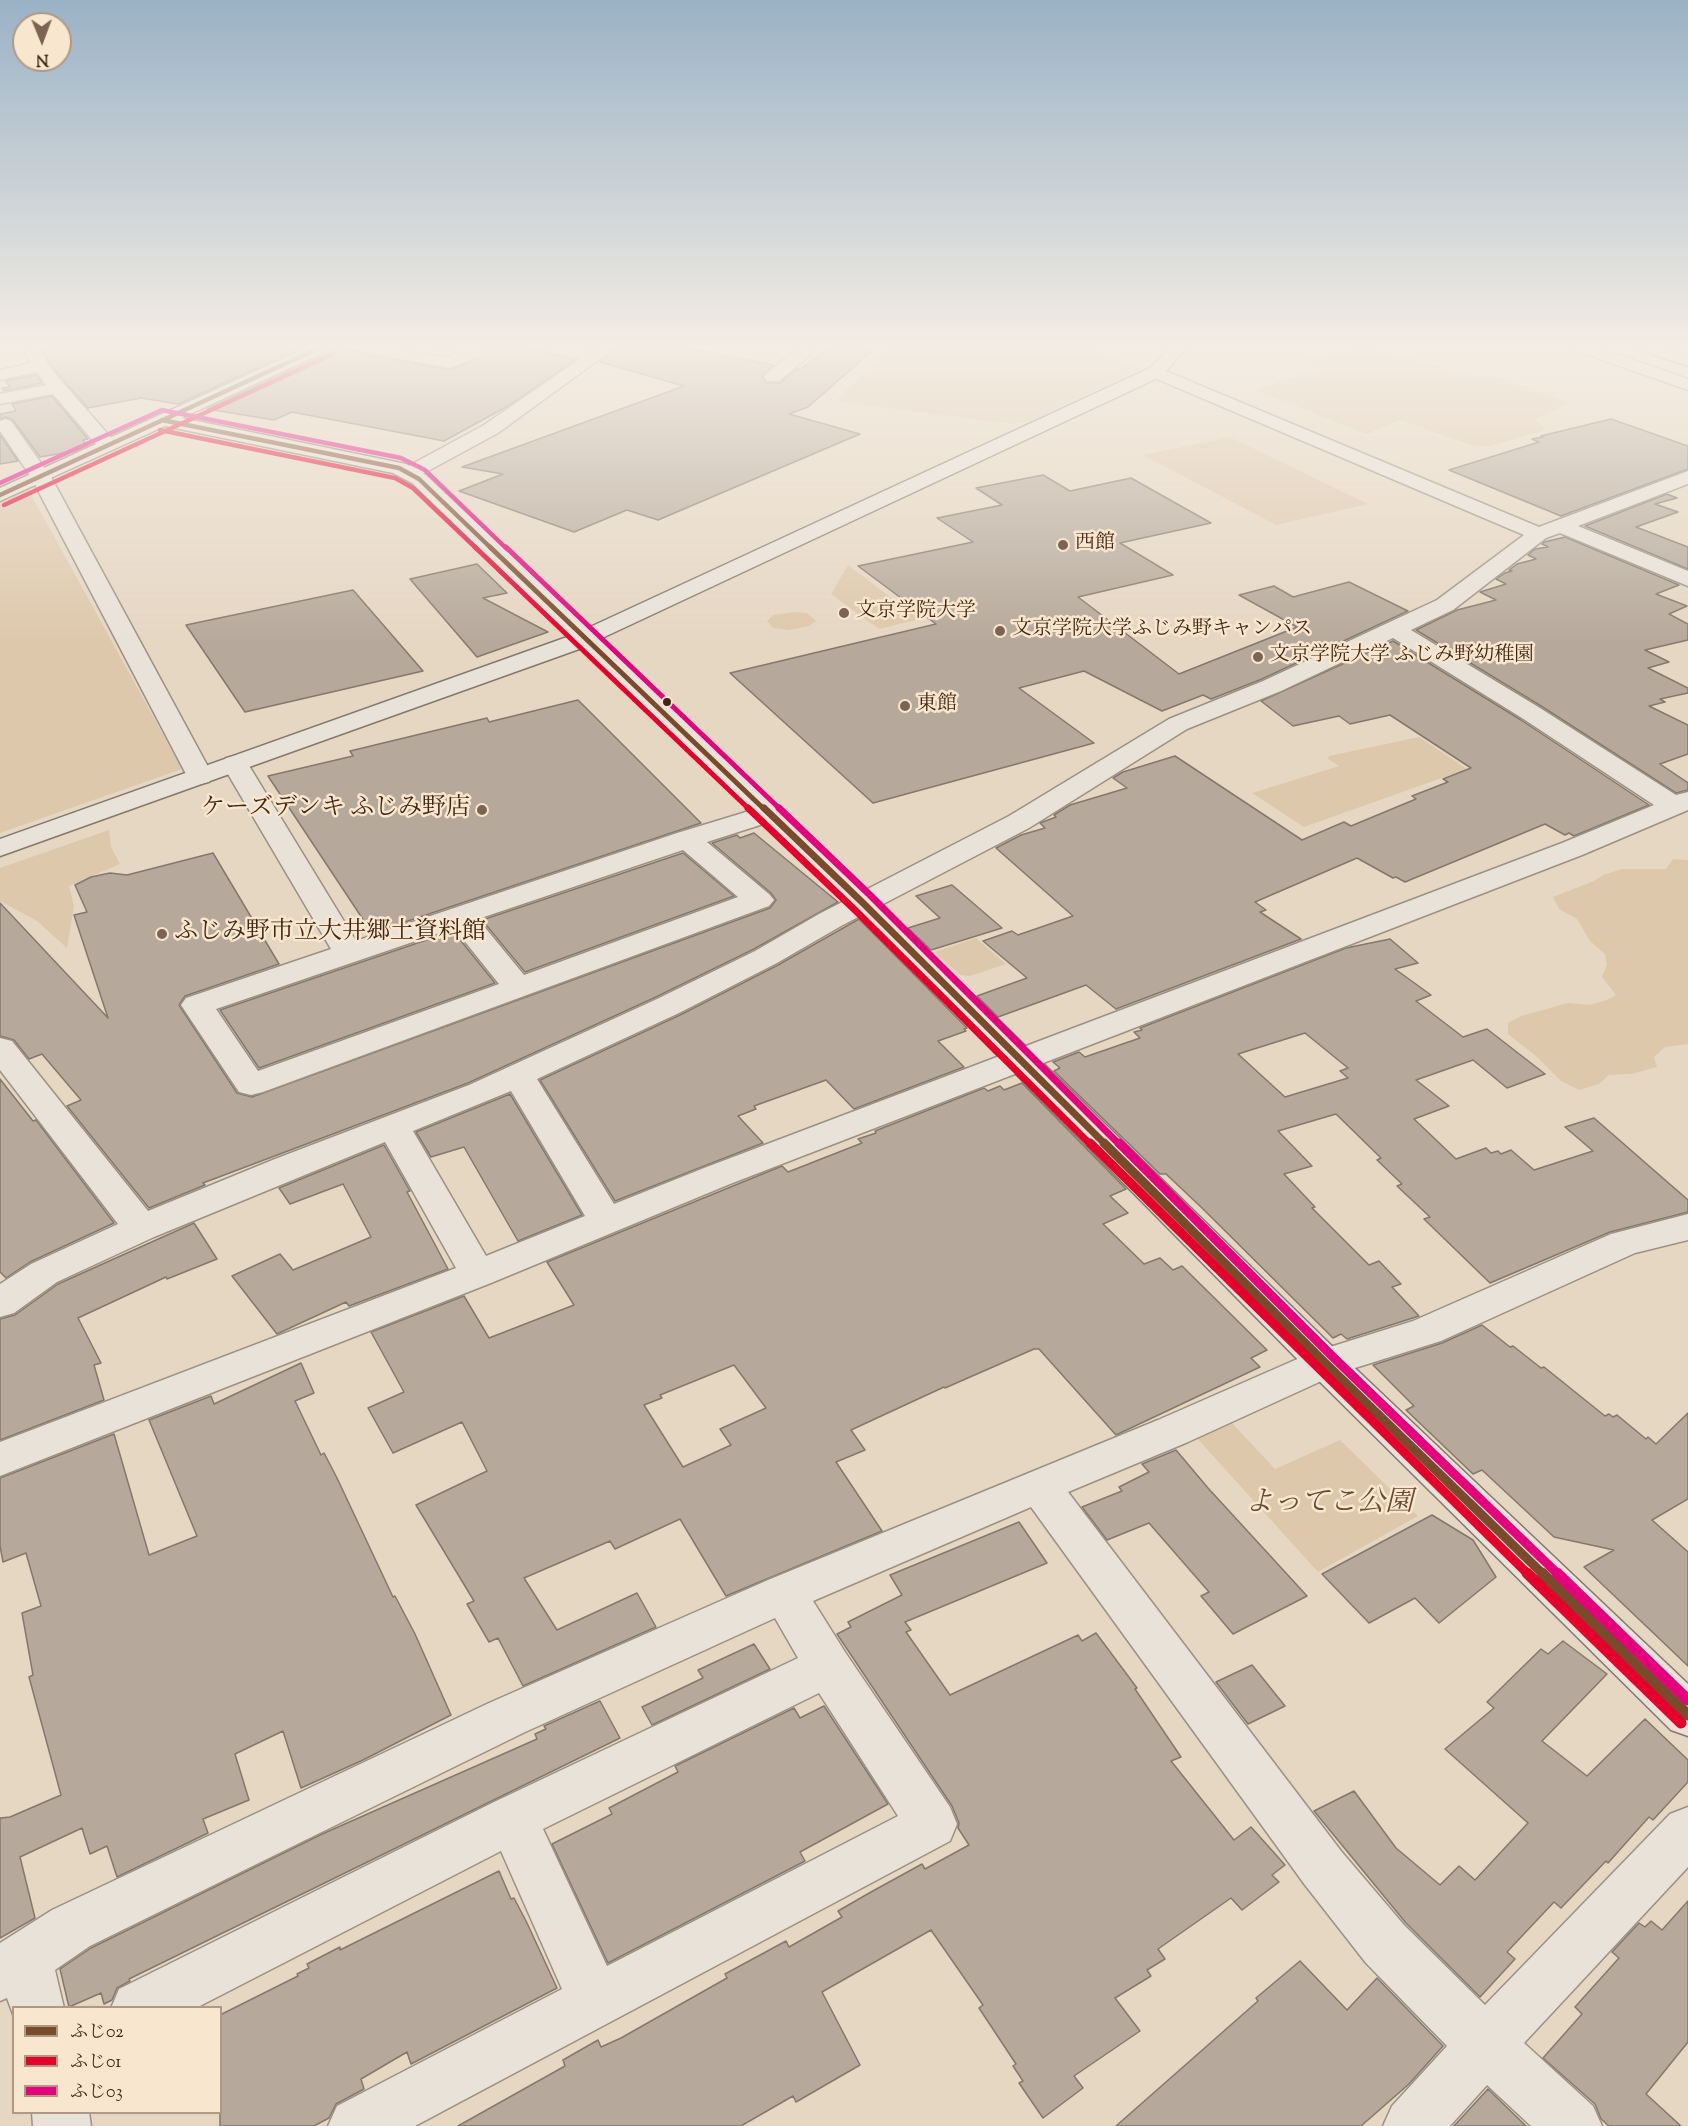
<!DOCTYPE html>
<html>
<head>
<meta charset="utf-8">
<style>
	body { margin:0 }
	#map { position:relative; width:1688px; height:2126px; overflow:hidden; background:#e6d7c3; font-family:"Sorts Mill Goudy","Noto Serif JP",serif }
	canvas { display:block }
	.legend { position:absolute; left:12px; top:2006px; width:210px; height:108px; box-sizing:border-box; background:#f8e7ce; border:2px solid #b09984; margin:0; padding:8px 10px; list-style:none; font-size:18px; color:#432516 }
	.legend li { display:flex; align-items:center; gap:12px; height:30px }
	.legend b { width:30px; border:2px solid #b09984 }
	.north { position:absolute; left:12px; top:12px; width:60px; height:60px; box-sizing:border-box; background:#f8e7ce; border:2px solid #b09984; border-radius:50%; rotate:179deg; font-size:16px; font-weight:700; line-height:24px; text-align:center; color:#432516 }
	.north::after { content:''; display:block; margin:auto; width:21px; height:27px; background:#7c6353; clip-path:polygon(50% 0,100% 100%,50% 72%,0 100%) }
</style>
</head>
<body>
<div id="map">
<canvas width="1688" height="2126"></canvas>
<ul class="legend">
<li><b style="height:8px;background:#7a4b2a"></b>ふじ02</li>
<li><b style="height:8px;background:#e4002b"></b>ふじ01</li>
<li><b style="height:8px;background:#e5007d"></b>ふじ03</li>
</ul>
<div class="north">N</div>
</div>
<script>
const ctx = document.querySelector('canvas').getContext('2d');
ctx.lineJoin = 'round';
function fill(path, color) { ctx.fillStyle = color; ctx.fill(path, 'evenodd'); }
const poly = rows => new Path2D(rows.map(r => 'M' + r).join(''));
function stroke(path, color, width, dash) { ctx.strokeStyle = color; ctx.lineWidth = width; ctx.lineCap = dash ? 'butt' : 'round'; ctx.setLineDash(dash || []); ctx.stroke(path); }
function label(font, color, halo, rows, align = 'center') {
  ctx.font = font + ' "Sorts Mill Goudy","Noto Serif JP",serif'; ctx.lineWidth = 5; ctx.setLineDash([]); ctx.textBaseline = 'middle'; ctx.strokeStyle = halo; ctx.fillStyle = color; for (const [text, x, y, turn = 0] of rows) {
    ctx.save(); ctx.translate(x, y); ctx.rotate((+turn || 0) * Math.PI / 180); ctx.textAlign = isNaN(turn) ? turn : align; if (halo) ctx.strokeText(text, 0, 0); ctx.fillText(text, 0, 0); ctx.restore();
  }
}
fill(poly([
	[892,344,1083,344,1142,368,1031,421,1012,424,836,401],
	[1364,346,1477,377,1494,376,1570,403,1535,419,1546,430,1490,446,1475,446,1399,420,1367,434,1255,390,1316,370,1303,358],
	[1230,437,1368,504,1276,525,1143,455],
	[28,489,182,769,0,833,0,501],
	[848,565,919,619,879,629,831,594],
	[794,612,807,613,816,621,809,626,789,630,773,628,767,621,773,615],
	[1419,737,1467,769,1304,827,1252,793,1339,766,1328,759,1329,756],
	[109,830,111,847,120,864,69,886,74,906,67,948,37,921,0,901,0,868],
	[1673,859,1688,860,1688,1044,1665,1047,1654,1057,1657,1067,1631,1074,1609,1075,1599,1084,1579,1090,1561,1081,1536,1056,1508,1034,1508,1023,1521,1016,1568,1003,1590,1005,1607,1000,1616,995,1602,977,1607,965,1605,954,1590,941,1577,919,1559,909,1553,897,1594,881,1603,875,1622,869,1666,869],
	[976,938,1006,964,970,976,960,975,935,952],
	[1231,1422,1275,1469,1340,1440,1418,1516,1318,1572,1196,1437]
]), '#dec8ac');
const building = poly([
	[42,344,309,344,178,404,141,398,88,408,58,374,44,354,42,344],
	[480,344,528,344,531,349,575,360,508,406,444,441,292,412,274,420,207,409,336,349,339,346,348,351,450,370,482,357,485,350,480,344],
	[622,344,666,344,774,365,762,376,767,383,780,383,797,369,800,369,829,348,838,344,880,344,808,407,789,414,860,434,658,520,627,510,574,532,459,491,503,474,462,467,684,386,600,362,622,344],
	[36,375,42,383,4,391,2,388,10,387,6,381,36,375],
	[52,396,88,439,83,440,87,446,75,451,40,457,13,420,6,417,0,419,0,414,16,411,12,404,52,396],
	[1611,419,1688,446,1688,469,1561,516,1449,470,1539,442,1532,439,1543,437,1541,436,1611,419],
	[0,435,18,461,0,464,0,435],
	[1043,475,1070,491,1131,478,1211,523,1120,543,1173,575,1078,597,1179,674,1297,627,1239,595,1274,586,1293,597,1349,582,1408,611,1262,679,1211,699,1203,695,1162,711,1084,671,1019,688,1094,743,873,803,730,673,936,624,858,566,973,542,937,518,1002,505,976,488,1043,475],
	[1667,494,1677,498,1655,504,1678,512,1636,527,1688,547,1688,569,1585,526,1667,494],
	[1565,537,1679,585,1656,594,1687,606,1669,614,1688,624,1688,640,1645,650,1669,662,1648,668,1688,688,1688,693,1660,699,1665,702,1649,706,1688,725,1688,754,1660,764,1688,783,1688,790,1676,793,1541,706,1416,630,1457,610,1496,600,1480,592,1506,584,1496,579,1505,573,1512,571,1509,570,1517,564,1536,559,1528,555,1535,549,1548,547,1542,544,1544,542,1565,537],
	[477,564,507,593,483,598,548,632,477,657,410,579,477,564],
	[353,590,423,671,245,712,186,625,353,590],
	[1393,641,1521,720,1649,805,1574,836,1569,833,1565,835,1545,824,1405,882,1396,877,1393,878,1357,858,1255,902,1266,910,1260,912,1301,939,1116,1009,1086,985,998,1017,977,996,1027,978,983,941,1012,931,1018,935,1073,916,996,848,1021,835,1045,828,1040,823,1056,817,1054,815,1070,805,1127,788,1113,778,1123,772,1175,756,1302,840,1344,822,1351,826,1416,799,1412,796,1448,782,1443,779,1471,768,1390,715,1350,724,1339,716,1293,726,1261,701,1393,641],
	[578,700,701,823,372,933,268,776,353,756,350,751,487,718,489,722,578,700],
	[754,833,838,902,754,949,656,997,468,1083,203,1183,205,1185,149,1208,67,1106,81,1100,42,1054,29,1059,14,1040,0,1036,0,903,108,1018,74,915,87,912,75,885,91,877,110,873,127,875,213,853,279,964,185,996,179,1005,237,1093,252,1097,770,908,776,900,771,893,712,843,737,835,740,838,754,833],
	[683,853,734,896,525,972,482,920,683,853],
	[952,885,1002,928,931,950,908,928,940,918,916,896,952,885],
	[859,919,967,1028,964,1029,966,1031,938,1041,964,1067,854,1109,826,1080,754,1106,756,1109,738,1116,763,1143,615,1201,540,1080,680,1015,778,965,859,919],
	[453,931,495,983,259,1068,220,1010,453,931],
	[1390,939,1418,963,1395,969,1431,995,1416,1001,1463,1037,1487,1029,1545,1074,1507,1088,1473,1060,1416,1080,1449,1106,1414,1119,1456,1159,1486,1148,1491,1153,1498,1151,1501,1154,1511,1150,1534,1170,1593,1151,1565,1127,1594,1118,1688,1200,1688,1212,1610,1232,1490,1283,1424,1219,1430,1217,1397,1186,1402,1184,1377,1160,1381,1158,1336,1114,1278,1131,1312,1166,1284,1174,1315,1207,1312,1208,1369,1265,1379,1261,1401,1284,1392,1287,1419,1316,1347,1339,1341,1334,1333,1338,1201,1207,1166,1174,1160,1174,1054,1071,1060,1068,1053,1062,1079,1052,1085,1057,1140,1038,1134,1032,1142,1030,1140,1028,1346,948,1390,939],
	[1305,1033,1348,1068,1340,1071,1348,1078,1285,1097,1238,1054,1305,1033],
	[0,1079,33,1121,36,1120,114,1223,30,1262,6,1278,0,1272,0,1079],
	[1022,1083,1126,1189,1110,1196,1128,1213,1103,1224,1144,1264,1160,1258,1173,1270,1182,1266,1267,1350,1251,1358,1260,1367,1116,1435,1039,1349,1034,1349,945,1388,944,1387,851,1430,865,1450,836,1462,882,1531,726,1596,680,1519,615,1549,610,1541,524,1578,557,1630,637,1593,656,1627,523,1686,498,1638,489,1642,467,1604,474,1601,416,1505,487,1471,462,1422,393,1453,368,1408,404,1392,371,1332,464,1296,489,1338,574,1305,547,1262,782,1166,788,1172,862,1143,858,1139,876,1133,875,1131,984,1088,988,1091,1000,1086,1004,1090,1022,1083],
	[734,1365,766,1408,720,1429,731,1445,683,1467,644,1405,662,1398,660,1395,734,1365],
	[510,1094,582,1215,518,1241,464,1147,431,1157,416,1132,510,1094],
	[384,1145,410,1191,407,1192,448,1269,349,1306,346,1302,277,1334,232,1276,280,1254,293,1270,371,1237,343,1184,290,1204,279,1188,384,1145],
	[194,1223,217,1259,167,1279,166,1277,78,1318,101,1363,94,1365,104,1400,0,1440,0,1319,15,1315,58,1284,194,1223],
	[1482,1325,1510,1347,1513,1346,1541,1368,1544,1367,1605,1416,1609,1414,1613,1417,1617,1415,1646,1439,1648,1437,1656,1444,1688,1413,1688,1499,1652,1520,1688,1552,1688,1666,1584,1567,1614,1550,1554,1537,1482,1470,1473,1474,1406,1410,1414,1406,1373,1365,1442,1343,1482,1325],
	[301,1363,314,1393,295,1401,321,1455,324,1453,337,1478,393,1597,395,1596,415,1634,451,1715,363,1760,301,1788,283,1731,235,1754,249,1800,203,1819,208,1833,117,1877,107,1846,90,1854,82,1828,20,1857,35,1918,0,1938,0,1818,10,1817,61,1795,29,1677,33,1675,22,1613,41,1606,26,1553,3,1562,0,1546,0,1478,114,1434,149,1555,197,1536,149,1420,211,1396,214,1404,301,1363],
	[1176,1450,1208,1488,1307,1596,1233,1634,1201,1596,1209,1592,1149,1523,1107,1540,1082,1507,1122,1491,1119,1487,1149,1472,1142,1464,1176,1450],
	[1432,1515,1473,1540,1496,1577,1439,1623,1415,1598,1369,1623,1322,1574,1432,1515],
	[1019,1522,1047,1563,905,1622,911,1630,906,1632,950,1695,1078,1635,1082,1641,1096,1633,1137,1688,1135,1689,1181,1757,1171,1761,1234,1840,1251,1827,1285,1865,1272,1875,1279,1882,1242,1910,1231,1898,1158,1949,1165,1959,1147,1970,1151,1976,1115,1998,1140,2031,1074,2076,1083,2088,1043,2118,1019,2083,1023,2081,1013,2066,1016,2064,979,2008,983,2005,931,1930,822,1992,860,2065,796,2102,793,2096,741,2126,458,2126,565,2066,563,2060,598,2040,601,2047,621,2038,727,1978,725,1974,786,1941,789,1947,842,1917,838,1911,871,1892,922,1864,925,1869,969,1845,958,1828,959,1823,952,1806,837,1634,851,1627,848,1622,902,1595,890,1575,1019,1522],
	[1563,1641,1607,1674,1542,1741,1587,1776,1645,1719,1688,1760,1688,1782,1653,1820,1649,1817,1608,1863,1606,1861,1561,1908,1554,1902,1507,1952,1515,1959,1480,1997,1406,1923,1314,1811,1354,1791,1396,1848,1440,1885,1459,1866,1475,1880,1528,1823,1445,1749,1494,1708,1487,1702,1541,1649,1548,1654,1563,1641],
	[754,1644,770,1669,652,1725,642,1707,703,1678,698,1670,754,1644],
	[1252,1665,1285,1706,1248,1724,1216,1682,1252,1665],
	[600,1701,620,1738,129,1979,130,1981,117,1988,112,2000,104,2004,101,1993,69,2007,60,1969,91,1948,320,1835,537,1739,535,1734,546,1729,544,1726,600,1701],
	[824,1706,888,1804,800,1852,805,1861,608,1963,552,1844,612,1814,609,1808,678,1772,675,1766,794,1708,800,1718,824,1706],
	[499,1871,511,1899,514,1898,527,1923,557,1988,411,2064,407,2052,361,2079,364,2089,336,2104,329,2118,314,2126,220,2126,220,2015,298,1976,297,1974,309,1968,307,1964,340,1947,340,1950,499,1871],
	[1688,1901,1688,2042,1646,2094,1681,2126,1609,2126,1601,2119,1595,2104,1543,2058,1582,2014,1575,2007,1619,1958,1612,1952,1639,1923,1645,1927,1651,1921,1662,1930,1688,1901],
	[1300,1961,1347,2010,1377,1978,1443,2046,1409,2084,1361,2126,1116,2126,1258,2001,1256,1998,1300,1961],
	[1488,2089,1526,2126,1454,2126,1488,2089]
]);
fill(building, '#b6a99b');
stroke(building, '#84786c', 1.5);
const street = poly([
	[24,344,40,344,42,355,56,375,114,441,116,445,114,449,100,449,53,394,0,404,0,394,46,385,37,372,0,380,0,370,31,363,26,355,24,344],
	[340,344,377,344,448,358,458,353,428,347,426,344,466,344,481,347,483,351,481,355,450,368,348,349,340,344],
	[530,344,561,344,591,351,601,344,620,344,498,433,417,477,403,477,400,473,403,469,484,425,580,359,532,347,530,344],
	[804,344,823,344,779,381,767,381,764,377,767,373,804,344],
	[1563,344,1588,344,1688,379,1688,390,1565,347,1563,344],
	[1156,367,1539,527,1688,471,1688,484,1578,526,1688,571,1688,586,1560,533,1546,538,1453,610,1411,630,1540,708,1676,795,1688,792,1688,810,1582,855,730,1184,491,1283,0,1476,0,1442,456,1268,385,1142,154,1237,57,1282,14,1313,0,1317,0,1284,31,1264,118,1224,0,1070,0,1038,12,1041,148,1211,275,1159,469,1085,657,999,755,951,819,914,1009,816,1169,719,1263,681,1437,600,1524,535,1150,376,1147,372,1150,368,1156,367],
	[1393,638,1522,718,1654,805,1562,843,704,1168,614,1204,537,1079,679,1013,777,963,841,926,1029,828,1187,729,1281,691,1393,638],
	[511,1091,585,1216,486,1256,413,1131,511,1091],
	[5,419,11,421,51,477,213,776,209,782,200,784,191,782,187,776,31,477,0,431,0,421,5,419],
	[235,756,244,758,248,764,356,941,677,833,769,805,779,807,783,813,779,819,707,842,769,894,774,900,769,906,263,1092,251,1095,239,1092,181,1005,186,998,331,949,222,764,226,758,235,756],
	[683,850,738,897,524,975,478,919,683,850],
	[454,928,499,984,258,1071,216,1009,454,928],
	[1688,1214,1688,1240,1635,1253,1441,1341,1339,1373,1188,1442,1068,1492,1341,1851,1404,1925,1485,2005,1670,1814,1688,1807,1688,1867,1524,2043,1593,2106,1602,2126,1531,2126,1487,2085,1450,2126,1383,2126,1392,2106,1447,2046,1366,1963,1305,1885,1031,1507,813,1601,845,1652,950,1807,957,1824,950,1841,415,2126,328,2126,337,2106,562,1989,501,1851,196,2008,111,2008,119,1989,494,1802,798,1658,775,1618,523,1733,90,1946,55,1970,64,2008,14,2008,14,2017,7,1998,0,2001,0,1943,52,1910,489,1703,768,1580,1158,1420,1311,1353,1413,1321,1611,1234,1688,1214],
	[819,1693,898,1816,607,1966,543,1829,819,1693],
	[32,2112,89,2112,91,2126,33,2126,32,2112]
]);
const secondary = poly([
	[315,344,337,344,335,347,182,418,406,464,426,475,588,628,1150,368,1173,344,1193,344,1179,356,1162,376,600,639,873,897,1339,1353,1688,1684,1688,1736,1671,1730,1311,1373,853,909,582,648,0,856,0,839,570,636,412,483,393,473,165,426,0,501,0,488,315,344]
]);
const highway = poly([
	[1629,344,1655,344,1688,355,1688,366,1631,347,1629,344]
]);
stroke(street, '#9c9083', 3);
stroke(secondary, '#84786c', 3);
stroke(highway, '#84786c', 3);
fill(street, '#e9e2d8');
fill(secondary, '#e9e2d8');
fill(highway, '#e6ded2');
stroke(poly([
	[162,420,399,468,419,479,492,549],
	[0,495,328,344]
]), '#7a4b2a', 4.5);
stroke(poly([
	[490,547,765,810]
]), '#7a4b2a', 5);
stroke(poly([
	[764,808,863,903,1106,1145]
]), '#7a4b2a', 7);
stroke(poly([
	[1104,1143,1325,1363,1544,1575]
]), '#7a4b2a', 9);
stroke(poly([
	[1542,1573,1688,1715]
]), '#7a4b2a', 11);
stroke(poly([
	[160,430,395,478,413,488,477,549],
	[4,505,333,354]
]), '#e4002b', 4.5);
stroke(poly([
	[475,547,750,810]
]), '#e4002b', 5);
stroke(poly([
	[748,808,856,911,1091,1145]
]), '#e4002b', 7);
stroke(poly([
	[1090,1143,1529,1575]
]), '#e4002b', 9);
stroke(poly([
	[1527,1573,1681,1723]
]), '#e4002b', 11);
stroke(poly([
	[0,483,162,410,401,458,425,470,507,549]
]), '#e5007d', 4.5);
stroke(poly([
	[506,547,781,810]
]), '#e5007d', 5);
stroke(poly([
	[779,808,870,895,1120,1145]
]), '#e5007d', 7);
stroke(poly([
	[1119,1143,1332,1356,1559,1575]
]), '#e5007d', 9);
stroke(poly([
	[1557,1573,1688,1700]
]), '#e5007d', 11);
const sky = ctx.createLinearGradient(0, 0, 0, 642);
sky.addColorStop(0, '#9ab2c6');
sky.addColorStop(0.54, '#f4ede4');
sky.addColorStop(1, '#f4ede400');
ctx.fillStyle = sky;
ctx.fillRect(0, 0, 1688, 642);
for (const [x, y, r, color] of [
	[1063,545,6,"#7c6353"],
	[844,613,6,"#7c6353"],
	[1000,631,6,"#7c6353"],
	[1258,657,6,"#7c6353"],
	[667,702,5,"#432516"],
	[905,706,6,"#7c6353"],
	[482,810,6,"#7c6353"],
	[162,934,6,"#7c6353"]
]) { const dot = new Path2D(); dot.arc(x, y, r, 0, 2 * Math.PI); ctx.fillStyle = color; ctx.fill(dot); stroke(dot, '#f8e7ce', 2); }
label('20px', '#432516', '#f8e7ce', [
	["西館",1075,545],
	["文京学院大学",856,613],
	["文京学院大学ふじみ野キャンパス",1012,631],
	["文京学院大学 ふじみ野幼稚園",1270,657],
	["東館",917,706]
], 'left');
label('24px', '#432516', '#f8e7ce', [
	["ケーズデンキ ふじみ野店",470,810],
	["ふじみ野市立大井郷土資料館",174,934,"left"]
], 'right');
label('italic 28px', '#684a37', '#f8e7ce', [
	["よってこ公園",1329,1505]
]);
</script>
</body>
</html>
